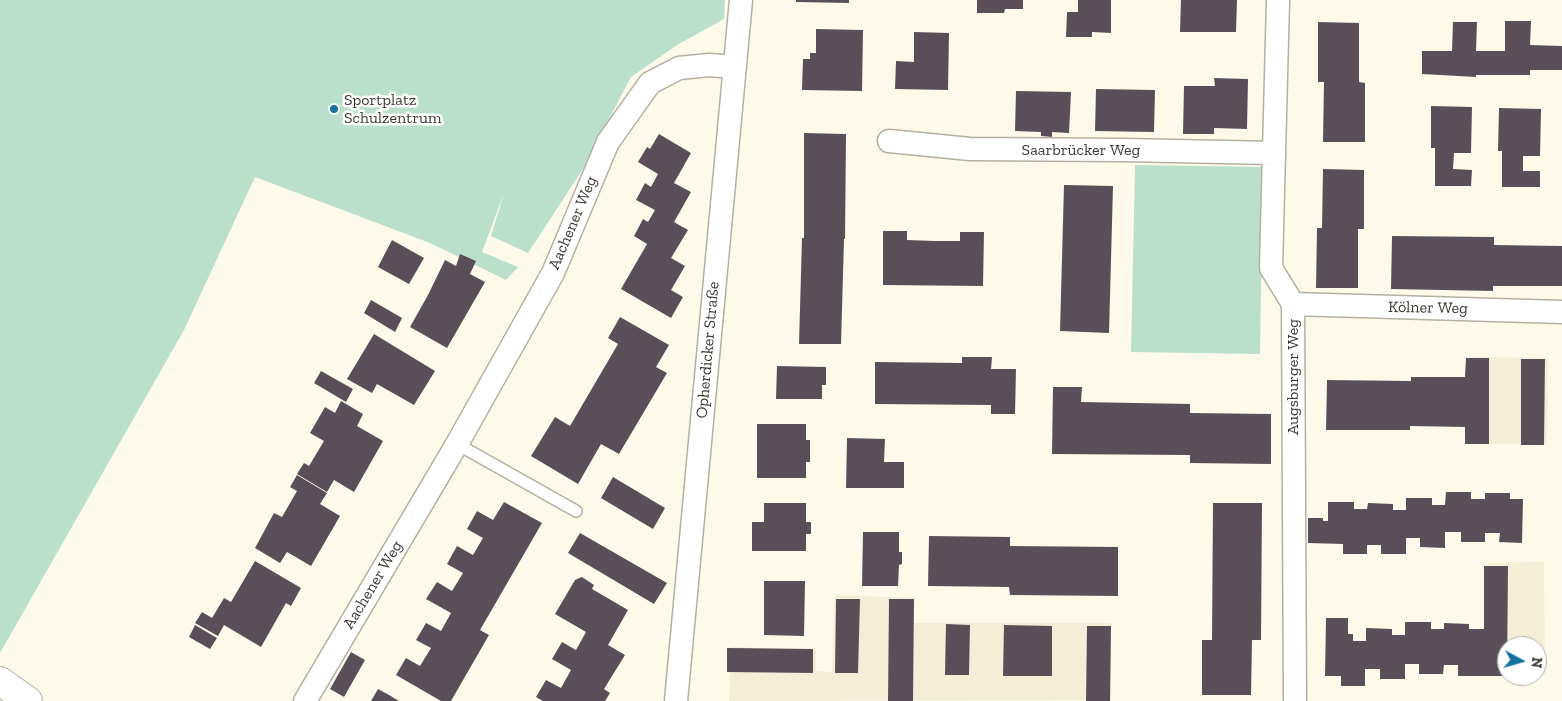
<!DOCTYPE html>
<html>
<head>
<meta charset="utf-8">
<style>
	body { margin:0 }
	#map { position:relative; width:1562px; height:701px; overflow:hidden; background:#fefaea; font-family:"Zilla Slab",serif }
	canvas { display:block }
	.north { position:absolute; left:1497px; top:636px; width:50px; height:50px; box-sizing:border-box; background:#fff; border:1px solid #b0b0ad; border-radius:50%; rotate:96deg; font-size:14px; font-weight:700; line-height:20px; text-align:center; color:#3a3933 }
	.north::after { content:''; display:block; margin:auto; width:18px; height:22px; background:#1673a1; clip-path:polygon(50% 0,100% 100%,50% 72%,0 100%) }
</style>
</head>
<body>
<div id="map">
<canvas width="1562" height="701"></canvas>
<div class="north">N</div>
</div>
<script>
const ctx = document.querySelector('canvas').getContext('2d');
ctx.lineJoin = 'round';
function fill(path, color) { ctx.fillStyle = color; ctx.fill(path, 'evenodd'); }
const poly = rows => new Path2D(rows.map(r => 'M' + r).join(''));
function stroke(path, color, width, dash) { ctx.strokeStyle = color; ctx.lineWidth = width; ctx.lineCap = dash ? 'butt' : 'round'; ctx.setLineDash(dash || []); ctx.stroke(path); }
function label(font, color, halo, rows, align = 'center') {
  ctx.font = font + ' "Zilla Slab",serif'; ctx.lineWidth = 5; ctx.setLineDash([]); ctx.textBaseline = 'middle'; ctx.strokeStyle = halo; ctx.fillStyle = color; for (const [text, x, y, turn = 0] of rows) {
    ctx.save(); ctx.translate(x, y); ctx.rotate((+turn || 0) * Math.PI / 180); ctx.textAlign = isNaN(turn) ? turn : align; if (halo) ctx.strokeText(text, 0, 0); ctx.fillText(text, 0, 0); ctx.restore();
  }
}
fill(poly([
	[1468,357,1548,358,1547,444,1467,444],
	[1544,562,1545,674,1537,674,1537,646,1507,646,1488,675,1487,563],
	[835,595,915,598,914,623,1111,623,1111,700,729,701,731,647,816,650,816,671,832,672]
]), '#f4eed7');
fill(poly([
	[0,0,725,0,724,19,677,45,631,77,583,169,528,253,491,236,504,193,482,252,518,267,506,280,430,243,255,177,184,330,0,653],
	[1135,165,1263,167,1260,354,1131,352]
]), '#bae0cc');
fill(poly([
	[796,0,849,0,849,3,796,2],
	[977,0,1023,0,1023,9,1005,9,1004,13,977,13],
	[1078,0,1111,0,1111,33,1092,32,1092,37,1066,37,1067,12,1078,12],
	[1181,0,1237,0,1236,32,1180,32],
	[1505,21,1531,21,1530,45,1562,46,1562,70,1530,70,1530,75,1476,75,1476,77,1422,74,1422,51,1452,51,1453,22,1477,22,1476,51,1505,51],
	[1318,22,1359,23,1359,82,1365,83,1365,142,1323,142,1324,82,1318,82],
	[816,29,863,30,862,91,802,90,803,59,810,59,810,53,816,53],
	[914,32,949,33,948,90,895,89,896,61,914,62],
	[1214,78,1248,79,1247,129,1214,128,1214,134,1183,134,1184,86,1215,86],
	[1096,89,1155,90,1154,132,1095,131],
	[1016,91,1071,92,1069,133,1052,132,1052,137,1041,136,1041,132,1015,131],
	[1431,106,1472,107,1471,153,1454,153,1453,169,1472,170,1471,186,1435,186,1435,148,1431,148],
	[1499,108,1541,109,1540,156,1523,156,1523,171,1540,171,1540,187,1502,187,1502,151,1498,151],
	[804,133,846,134,845,239,844,239,841,344,799,344,802,238,804,238],
	[659,134,691,153,674,183,691,192,674,222,688,230,671,258,685,266,671,290,683,297,671,318,621,289,647,244,634,236,643,219,648,222,655,210,636,200,645,183,651,187,658,174,638,162,647,147,650,149],
	[1323,169,1364,170,1364,229,1358,229,1358,288,1316,288,1317,228,1322,228],
	[1064,185,1113,186,1109,333,1060,331],
	[883,231,907,231,907,240,935,241,960,241,960,232,984,232,983,286,883,285],
	[1392,236,1494,237,1494,245,1562,246,1562,286,1493,286,1493,291,1391,289],
	[392,240,424,258,409,284,378,267],
	[460,254,476,261,470,274,485,282,447,348,410,327,428,295,445,260,456,266],
	[371,300,402,318,395,332,364,313],
	[620,317,669,345,656,367,667,373,619,454,601,444,578,484,531,456,555,417,570,426,618,344,608,338],
	[374,334,435,371,414,405,377,384,372,393,347,379],
	[962,357,992,357,991,369,1016,369,1015,414,991,414,991,405,875,404,875,362,962,363],
	[1466,358,1489,358,1489,444,1465,444,1465,427,1410,426,1410,430,1326,430,1327,380,1411,381,1411,377,1465,377],
	[1521,359,1545,359,1544,445,1521,445],
	[777,366,826,367,826,385,822,385,822,399,776,399],
	[321,371,353,389,346,402,314,383],
	[1053,387,1082,387,1081,402,1190,404,1190,413,1271,414,1271,464,1190,463,1190,455,1052,454],
	[341,401,363,414,357,426,383,441,354,492,334,480,327,492,297,474,304,463,309,466,324,441,310,433,325,407,335,413],
	[757,424,806,424,806,440,810,440,810,462,806,462,806,478,757,478],
	[847,438,885,439,884,462,904,462,904,488,846,488],
	[297,475,327,493,320,504,340,516,311,566,287,552,280,563,255,548,274,513,282,517,297,491,290,487],
	[613,477,665,508,653,529,601,498],
	[1446,492,1471,492,1471,499,1485,499,1485,493,1510,493,1510,499,1523,499,1522,543,1499,542,1500,533,1485,533,1485,542,1461,542,1461,532,1445,532,1445,548,1420,547,1420,538,1406,538,1406,554,1381,554,1381,545,1367,545,1367,554,1343,554,1343,544,1308,543,1308,518,1323,518,1323,521,1328,521,1328,502,1354,502,1354,509,1367,509,1368,503,1393,504,1393,510,1406,510,1406,498,1432,498,1432,505,1445,505],
	[504,502,542,523,480,630,489,635,451,701,441,701,396,675,406,658,420,666,431,648,416,640,426,623,441,631,451,613,426,599,437,582,452,591,463,573,447,564,457,546,473,555,483,538,467,529,477,511,493,520],
	[764,503,806,503,806,522,811,522,811,534,806,534,806,551,752,551,752,522,764,522],
	[1213,503,1262,503,1261,640,1252,640,1251,695,1202,695,1202,640,1212,640],
	[863,532,899,532,899,552,902,552,902,564,899,565,898,586,862,586],
	[580,533,667,583,654,604,568,553],
	[929,536,1010,537,1010,546,1118,547,1118,596,1010,595,1009,587,928,586],
	[255,561,301,588,291,606,286,603,261,647,224,625,218,636,195,623,202,612,212,618,224,598,231,602],
	[1484,566,1508,566,1507,676,1458,676,1458,665,1444,665,1443,674,1419,674,1419,664,1405,664,1405,679,1380,679,1380,669,1365,669,1365,686,1341,686,1341,676,1325,676,1326,618,1348,618,1348,634,1353,634,1353,641,1366,641,1366,628,1392,629,1392,635,1405,635,1405,622,1431,622,1431,629,1444,629,1444,623,1469,624,1469,629,1484,629],
	[582,577,594,585,592,589,628,610,608,645,625,655,604,689,610,693,605,701,543,701,536,697,546,680,561,688,571,670,552,659,562,642,576,650,586,632,555,614,575,580],
	[764,581,805,581,804,636,764,635],
	[836,599,860,599,858,673,835,673],
	[889,599,914,599,913,701,888,701],
	[946,624,970,625,969,675,945,675],
	[195,625,217,638,210,649,189,637],
	[1004,625,1052,626,1052,676,1003,676],
	[1087,626,1111,626,1110,701,1086,701],
	[727,648,813,649,813,673,727,672],
	[351,652,365,660,344,697,330,689],
	[378,689,389,695,399,701,371,701]
]), '#5a4f58');
const lane = poly([
	[457,444,576,511]
]);
const street = poly([
	[1278,0,1271,268,1293,304,1295,701],
	[889,141,970,149,1124,150,1273,153],
	[1293,304,1562,312],
	[305,701,457,444,553,273,608,142,650,83,679,68,709,65,735,67],
	[676,701,741,0]
]);
const secondary = poly([
	[0,681,28,701]
]);
stroke(lane, '#b4b0a1', 14);
stroke(street, '#b4b0a1', 25);
stroke(secondary, '#b4b0a1', 30);
stroke(lane, '#fff', 11);
stroke(street, '#fff', 22);
stroke(secondary, '#fff', 28);
for (const [x, y, r, color] of [
	[334,109,5,"#1673a1"]
]) { const dot = new Path2D(); dot.arc(x, y, r, 0, 2 * Math.PI); ctx.fillStyle = color; ctx.fill(dot); stroke(dot, '#fff', 2); }
label('16px', '#3a3933', '#fff', [
	["Sportplatz",344,100],
	["Schulzentrum",344,118]
], 'left');
label('16px', '#3a3933', '#fff', [
	["Saarbrücker Weg",1081,150],
	["Aachener Weg",573,223,-67],
	["Kölner Weg",1428,308,1],
	["Opherdicker Straße",708,350,-85],
	["Augsburger Weg",1293,377,-90],
	["Aachener Weg",373,585,-59]
]);
</script>
</body>
</html>
